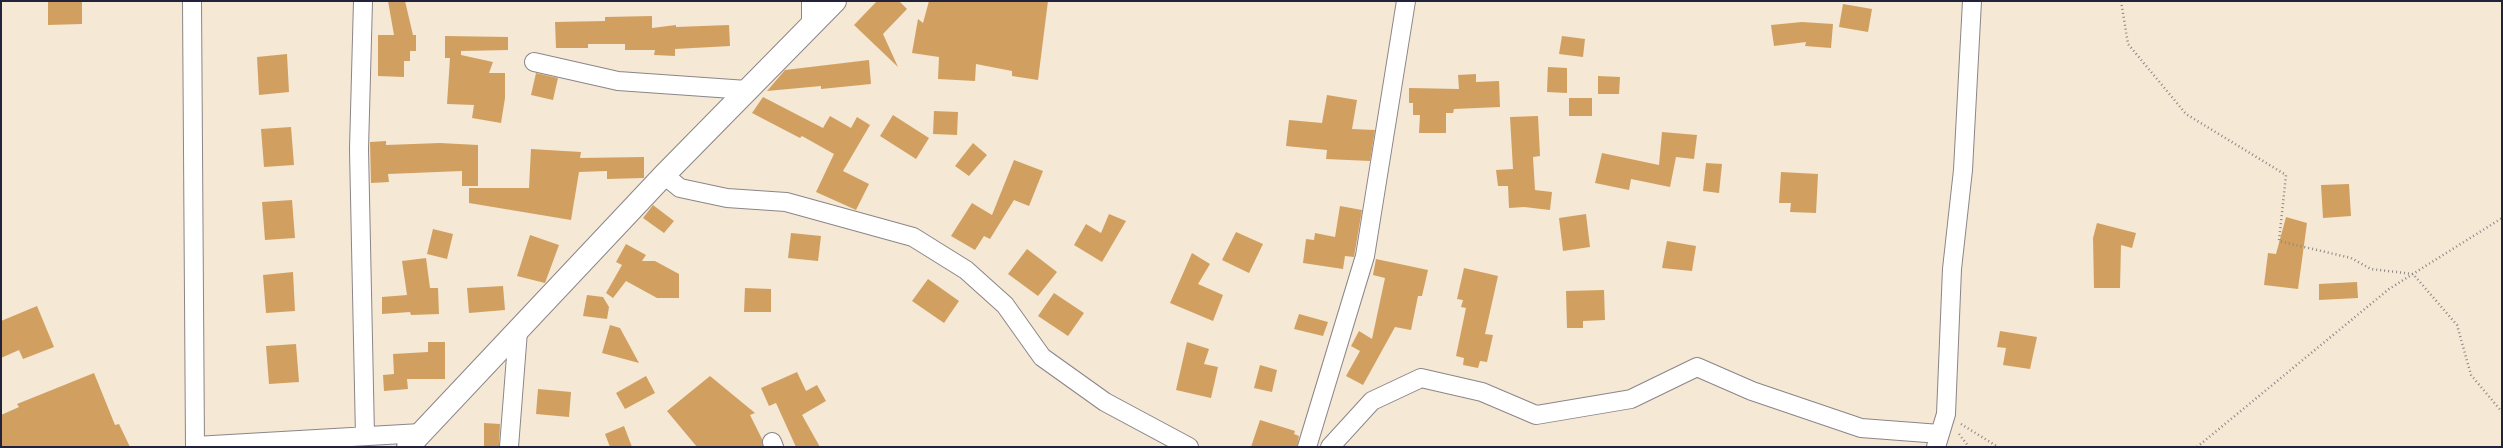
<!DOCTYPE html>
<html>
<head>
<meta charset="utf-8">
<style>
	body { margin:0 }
	#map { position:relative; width:2503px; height:448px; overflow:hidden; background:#f5e8d4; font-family:"EB Garamond",serif }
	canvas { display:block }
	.frame { position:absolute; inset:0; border:2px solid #22223b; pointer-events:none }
</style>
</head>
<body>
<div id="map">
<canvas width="2503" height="448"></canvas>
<div class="frame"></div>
</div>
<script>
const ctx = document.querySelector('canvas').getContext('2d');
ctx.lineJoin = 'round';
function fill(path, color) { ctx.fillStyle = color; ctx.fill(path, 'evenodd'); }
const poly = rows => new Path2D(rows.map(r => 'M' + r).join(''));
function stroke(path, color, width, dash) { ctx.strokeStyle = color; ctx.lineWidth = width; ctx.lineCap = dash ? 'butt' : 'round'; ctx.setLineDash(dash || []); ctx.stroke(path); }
fill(poly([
	[48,1,82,1,82,24,48,25],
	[388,1,405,1,413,35,416,35,416,51,410,51,410,61,404,61,404,77,378,76,378,35,394,35],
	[877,1,899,1,907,9,883,34,898,67,854,25],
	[929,1,1048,1,1038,80,1012,76,1012,71,976,64,975,81,938,79,939,57,912,53,918,19,923,23],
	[1843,4,1872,9,1868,32,1839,27],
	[652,16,652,28,676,25,676,27,729,25,730,46,675,49,675,56,654,55,655,50,625,50,625,44,588,44,588,48,556,48,555,22,605,21,605,17],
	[1802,22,1833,24,1831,48,1805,46,1806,42,1774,46,1771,25],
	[445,36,508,37,508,50,461,51,461,55,493,62,489,73,505,73,505,98,501,123,472,118,474,105,447,104,450,58,445,58],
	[1562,36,1585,39,1583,57,1559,54],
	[287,54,289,92,259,95,257,57],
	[869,60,871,84,821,89,821,86,767,91,785,70],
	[1548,67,1567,68,1567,93,1547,92],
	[536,73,558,78,553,100,531,95],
	[1476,74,1476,82,1499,81,1500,107,1454,109,1453,113,1446,113,1446,133,1419,133,1420,115,1413,115,1413,103,1409,103,1409,88,1459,89,1458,75],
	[1598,76,1620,77,1619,94,1598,94],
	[1327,95,1357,100,1352,129,1375,130,1370,161,1326,159,1327,150,1286,146,1289,120,1322,123],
	[763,97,823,128,830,116,851,128,857,117,870,125,843,171,869,184,856,210,816,192,834,154,802,136,800,138,752,113],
	[1569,98,1592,98,1592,116,1569,116],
	[934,111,958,112,957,135,933,134],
	[893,115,929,138,916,159,880,136],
	[1538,116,1540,156,1533,157,1535,190,1552,192,1550,210,1524,207,1509,208,1508,186,1498,186,1496,170,1513,169,1510,117],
	[291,127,294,165,264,167,261,129],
	[1662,132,1697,135,1694,159,1676,157,1670,187,1631,179,1629,190,1595,183,1602,153,1659,165],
	[386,141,386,145,440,143,478,145,478,186,462,186,462,171,388,174,389,182,371,183,370,142],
	[973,143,987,155,969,176,955,166],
	[531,149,581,152,580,158,644,157,644,178,607,179,607,171,579,172,571,220,469,203,469,188,529,188],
	[1014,160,1043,171,1029,206,1014,200,990,239,984,236,975,250,951,236,972,203,992,215],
	[1706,163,1722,164,1719,193,1703,191],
	[1781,172,1818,174,1816,213,1790,212,1791,203,1779,203],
	[2349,184,2351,216,2323,218,2321,185],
	[292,200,295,238,265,240,262,202],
	[653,205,674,221,664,233,643,218],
	[1340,206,1362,210,1354,257,1345,256,1343,269,1303,263,1306,239,1314,240,1315,233,1335,237],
	[1109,214,1126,221,1102,262,1074,245,1086,224,1101,233],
	[1586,214,1590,247,1563,251,1559,218],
	[2286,217,2307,223,2298,289,2264,285,2268,253,2276,254],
	[2097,223,2136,233,2132,248,2121,245,2120,288,2094,288,2093,238],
	[433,229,453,234,447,259,427,254],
	[1236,232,1263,244,1249,273,1222,260],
	[791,233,821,236,818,261,788,258],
	[530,235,559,245,545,283,517,276],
	[1667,241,1696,246,1692,271,1662,268],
	[626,244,646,255,642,261,655,261,679,274,679,298,657,298,626,281,613,298,606,293,622,265,616,262],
	[1027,249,1057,272,1038,296,1008,274],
	[1192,253,1210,264,1198,284,1223,295,1213,321,1170,303],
	[426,258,430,288,438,288,439,314,411,315,410,312,382,314,382,297,407,295,402,261],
	[1376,259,1428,270,1422,296,1418,296,1411,330,1395,327,1363,385,1346,376,1360,351,1351,346,1359,331,1372,339,1385,278,1373,275],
	[1464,268,1498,276,1485,334,1493,335,1487,362,1480,361,1478,368,1463,365,1464,358,1456,356,1466,308,1461,307,1463,300,1457,299],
	[293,272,295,311,266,313,263,275],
	[928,279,959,301,944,323,912,301],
	[2357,282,2358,298,2319,300,2319,284],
	[503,286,505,310,469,313,467,288],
	[745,288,771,289,771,312,744,312],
	[1604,290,1605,320,1583,321,1583,328,1567,328,1566,291],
	[1054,293,1084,313,1068,336,1038,316],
	[587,295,603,297,609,307,607,319,583,316],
	[37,306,54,347,23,359,19,350,1,358,1,321],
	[1299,314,1328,322,1323,336,1294,329],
	[610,325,620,328,639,363,602,353],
	[2000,331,2037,337,2030,369,2003,365,2006,348,1997,347],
	[428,342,445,342,445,379,407,379,408,389,384,391,383,375,394,374,393,354,428,352],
	[1187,342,1209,349,1204,364,1218,367,1211,398,1176,390],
	[296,344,299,382,269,384,266,346],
	[1260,365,1277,370,1272,392,1254,388],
	[797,372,806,391,817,385,826,401,802,415,820,447,796,447,776,403,769,406,761,388],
	[94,373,115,425,119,424,130,447,1,447,1,415,19,407,17,404],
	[646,376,655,393,625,409,616,393],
	[710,376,755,413,750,415,762,439,763,447,697,447,667,411],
	[538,389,571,392,569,417,536,414],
	[1260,420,1295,431,1294,434,1299,436,1297,447,1251,447],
	[484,423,500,424,499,447,484,447],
	[624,426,632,447,610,447,605,434]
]), '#d1a061');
const minor = poly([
	[192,1,195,447],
	[363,1,359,149,365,436],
	[811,25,811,1],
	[534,62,618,81,747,90],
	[664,175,680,188,727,198,786,202,913,237,966,270,1005,305,1042,357,1105,402,1189,447],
	[772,442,774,447],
	[195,446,421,433],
	[509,447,518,331],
	[1307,447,1365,256,1406,1],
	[1330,447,1372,401,1421,378,1482,392,1536,415,1631,399,1697,367,1752,391,1861,428,1940,434],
	[1936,447,1946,414,1952,269,1963,170,1972,1]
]);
const secondary = poly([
	[408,447,664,175,835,1]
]);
stroke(minor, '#8c8588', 20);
stroke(secondary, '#8c8588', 24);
stroke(poly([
	[2121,1,2128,44,2186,114,2286,175,2279,241,2351,258,2371,269,2413,274,2457,325,2471,375,2502,412],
	[1961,424,1998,447],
	[1959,434,1969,447],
	[2197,447,2389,289,2502,218]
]), '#8c8588', 2.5, [1, 3]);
stroke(minor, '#fff', 18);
stroke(secondary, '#fff', 22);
</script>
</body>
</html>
